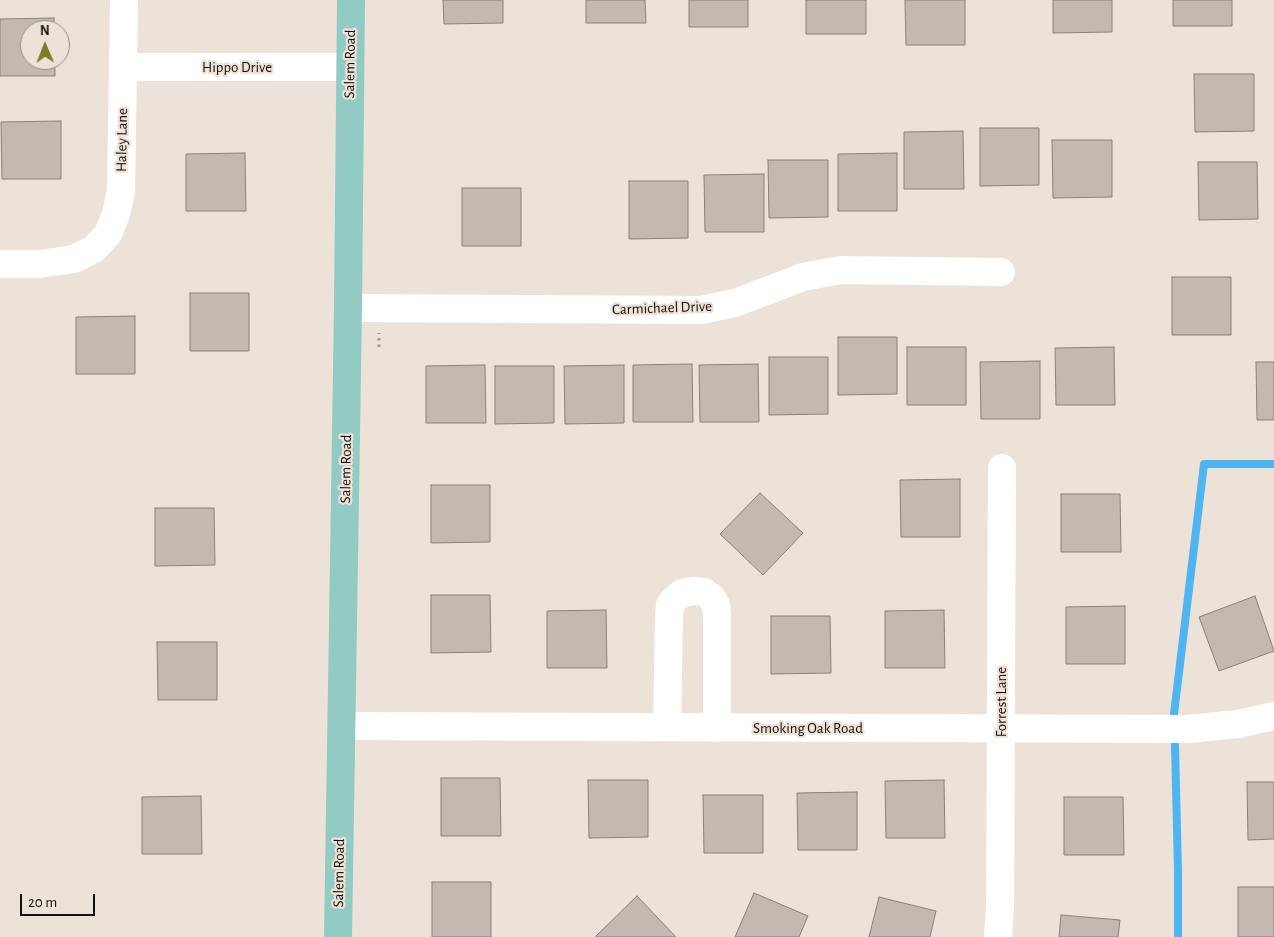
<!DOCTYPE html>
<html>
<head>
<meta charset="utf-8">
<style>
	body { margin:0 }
	#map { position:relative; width:1274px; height:937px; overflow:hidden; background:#ede2d8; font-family:"Alegreya Sans",sans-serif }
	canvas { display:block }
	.north { position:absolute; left:20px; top:20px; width:50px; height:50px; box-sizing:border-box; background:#ede2d8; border:1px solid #968e87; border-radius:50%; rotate:359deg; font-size:14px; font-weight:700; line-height:20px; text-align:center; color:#14100d }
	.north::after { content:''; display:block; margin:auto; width:18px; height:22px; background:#787d26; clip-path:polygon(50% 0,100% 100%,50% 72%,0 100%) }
	.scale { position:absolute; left:20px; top:894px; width:75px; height:22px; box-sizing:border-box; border:2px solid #14100d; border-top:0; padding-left:6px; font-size:15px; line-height:18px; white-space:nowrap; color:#14100d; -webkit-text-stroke:4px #ede2d8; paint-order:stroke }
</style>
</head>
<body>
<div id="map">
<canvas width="1274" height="937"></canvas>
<div class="north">N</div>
<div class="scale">20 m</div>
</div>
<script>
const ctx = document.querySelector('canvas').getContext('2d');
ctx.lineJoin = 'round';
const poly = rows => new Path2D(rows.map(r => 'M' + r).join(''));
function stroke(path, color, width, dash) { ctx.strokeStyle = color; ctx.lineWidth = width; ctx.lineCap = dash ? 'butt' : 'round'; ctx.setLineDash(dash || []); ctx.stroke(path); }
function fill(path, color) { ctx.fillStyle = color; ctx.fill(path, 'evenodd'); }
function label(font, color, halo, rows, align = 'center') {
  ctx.font = font + ' "Alegreya Sans",sans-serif'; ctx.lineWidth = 4.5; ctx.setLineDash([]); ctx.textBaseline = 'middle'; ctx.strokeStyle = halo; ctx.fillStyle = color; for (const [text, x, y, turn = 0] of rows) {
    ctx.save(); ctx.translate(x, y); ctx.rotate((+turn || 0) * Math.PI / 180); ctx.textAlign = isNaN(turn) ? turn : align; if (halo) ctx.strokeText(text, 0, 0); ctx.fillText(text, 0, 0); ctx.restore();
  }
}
stroke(poly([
	[1174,714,1204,464,1274,464],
	[1175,745,1178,871,1178,937]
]), '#4eb5f1', 8);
const building = poly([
	[443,0,503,0,503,23,444,24,443,0],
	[586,0,645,0,646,23,586,23,586,0],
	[689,0,748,0,748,27,689,27,689,0],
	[806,0,866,0,866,34,806,34,806,0],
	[905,0,965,0,965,45,906,45,905,0],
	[1053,0,1112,0,1112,32,1053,33,1053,0],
	[1173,0,1232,0,1232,26,1173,26,1173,0],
	[54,18,54,30,30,30,30,60,55,60,55,76,0,76,0,19,54,18],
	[1194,74,1254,74,1254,131,1195,132,1194,74],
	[61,121,61,179,2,179,1,122,61,121],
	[980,128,1039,128,1039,185,980,186,980,128],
	[963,131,964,189,904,189,904,132,963,131],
	[1052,140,1112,140,1112,197,1053,198,1052,140],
	[245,153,246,211,186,211,186,154,245,153],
	[897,153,897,211,838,211,838,154,897,153],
	[768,160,828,160,828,217,769,218,768,160],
	[1198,162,1257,162,1258,219,1199,220,1198,162],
	[764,174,764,232,705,232,704,175,764,174],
	[629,181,688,181,688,238,629,239,629,181],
	[462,188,521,188,521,246,462,246,462,188],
	[1172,277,1231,277,1231,335,1172,335,1172,277],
	[190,293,249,293,249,351,190,351,190,293],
	[135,316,135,374,76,374,76,317,135,316],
	[838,337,897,337,897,394,838,395,838,337],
	[907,347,966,347,966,405,907,405,907,347],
	[1114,347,1115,405,1056,405,1055,348,1114,347],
	[769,357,828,357,828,414,769,415,769,357],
	[1040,361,1040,419,981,419,980,362,1040,361],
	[1256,362,1274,362,1274,420,1257,420,1256,362],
	[692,364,693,422,633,422,633,365,692,364],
	[758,364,759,422,700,422,699,365,758,364],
	[485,365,486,423,426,423,426,366,485,365],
	[624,365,624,423,565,424,564,366,624,365],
	[495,366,554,366,554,423,495,424,495,366],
	[960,479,960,537,901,537,900,480,960,479],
	[431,485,490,485,490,542,431,543,431,485],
	[760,493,803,533,763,575,720,534,760,493],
	[1061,494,1120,494,1121,552,1061,552,1061,494],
	[155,508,214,508,215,565,155,566,155,508],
	[431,595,490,595,491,652,431,653,431,595],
	[1255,596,1274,651,1219,671,1199,617,1255,596],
	[1125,606,1125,664,1066,664,1066,607,1125,606],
	[606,610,607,668,547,668,547,611,606,610],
	[944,610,945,668,885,668,885,611,944,610],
	[771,616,830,616,831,673,771,674,771,616],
	[157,642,217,642,217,700,158,700,157,642],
	[441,778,500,778,501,836,441,836,441,778],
	[588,780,648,780,648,837,589,838,588,780],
	[944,780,945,838,886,838,885,781,944,780],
	[1247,782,1274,782,1274,839,1248,840,1247,782],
	[857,792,857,850,798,850,797,793,857,792],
	[703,795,763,795,763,853,704,853,703,795],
	[201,796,202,854,142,854,142,797,201,796],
	[1064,797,1123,797,1124,855,1064,855,1064,797],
	[432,882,491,882,491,937,432,937,432,882],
	[1238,887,1274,887,1274,937,1238,937,1238,887],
	[754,893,808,916,799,937,735,937,754,893],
	[637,896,676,937,596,937,596,936,637,896],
	[879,897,936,911,930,937,869,937,879,897],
	[1061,915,1120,920,1118,937,1059,937,1061,915]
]);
fill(building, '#c3b9af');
stroke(building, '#8b8178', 1);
stroke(poly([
	[379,347,379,333]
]), '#a29992', 3, [2.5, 4]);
stroke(poly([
	[123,67,350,67],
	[0,264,40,264,74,259,94,249,108,234,116,214,121,191,124,0],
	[348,308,701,310,735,303,803,277,841,270,1001,272],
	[342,726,1188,729,1238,724,1274,716],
	[667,727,669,615,670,605,674,600,682,593,693,591,704,592,711,597,716,605,717,615,717,728],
	[998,937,1000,909,1002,468]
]), '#fff', 28);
stroke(poly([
	[338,937,348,308,351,0]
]), '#92cac4', 28);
label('15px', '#14100d', '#ede2d8', [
	["Salem Road",350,64,-89],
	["Hippo Drive",237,67],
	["Haley Lane",122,140,-89],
	["Carmichael Drive",662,308,-2],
	["Salem Road",346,469,-89],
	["Forrest Lane",1001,702,-90],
	["Smoking Oak Road",808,728],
	["Salem Road",339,873,-89]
]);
</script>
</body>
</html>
